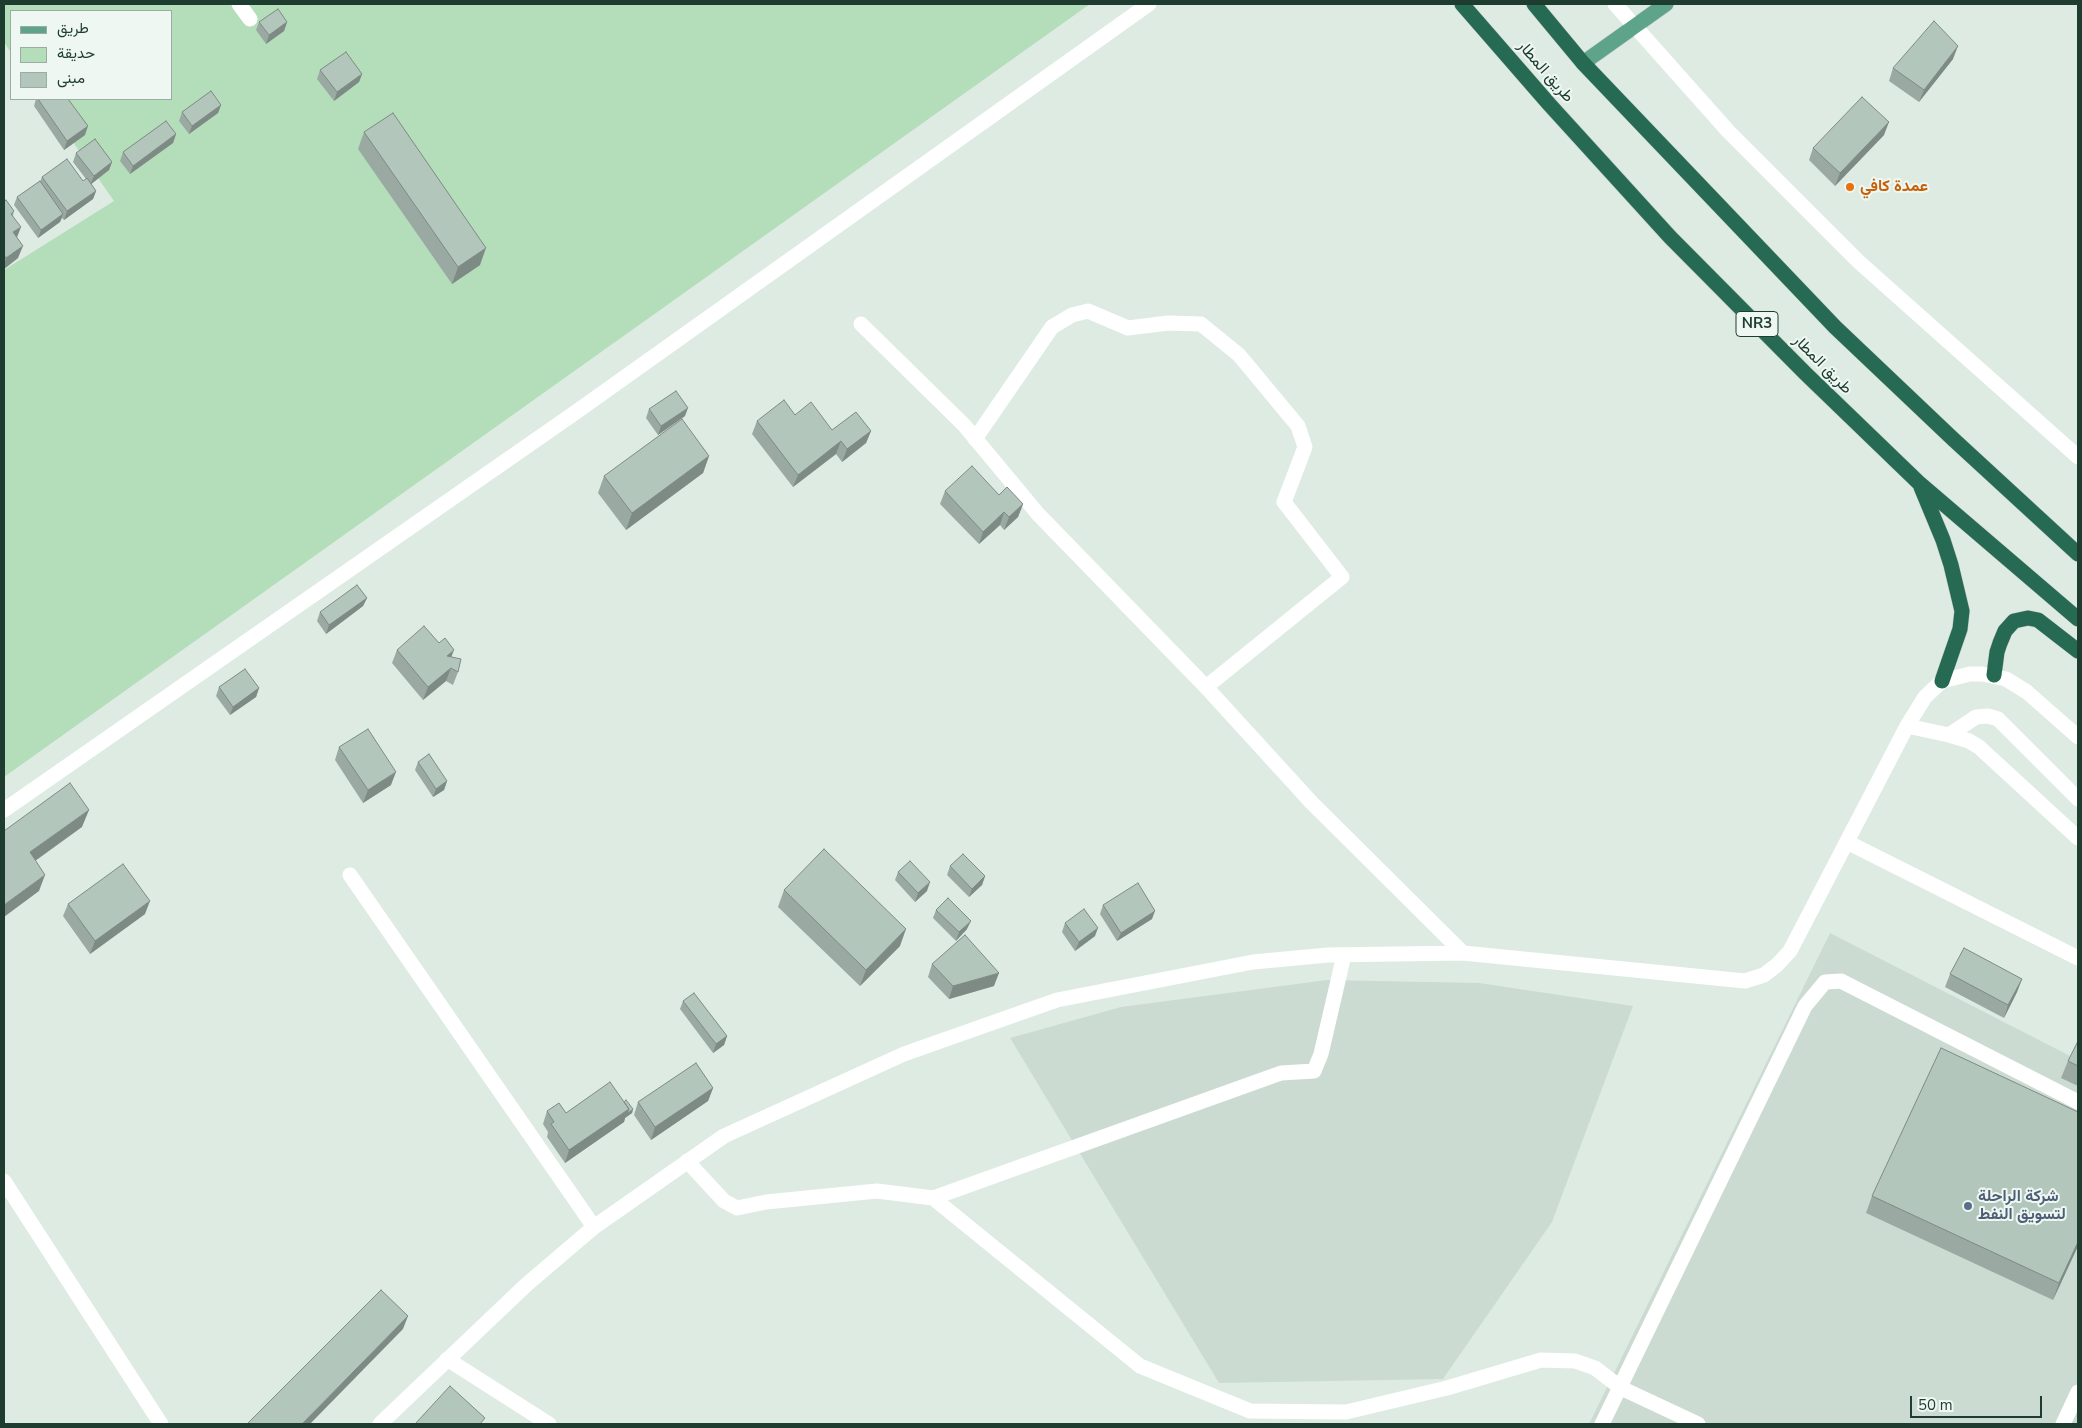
<!DOCTYPE html>
<html>
<head>
<meta charset="utf-8">
<style>
	body { margin:0 }
	#map { position:relative; width:2082px; height:1428px; overflow:hidden; background:#deebe3; font-family:"Nunito Sans",Vazirmatn,sans-serif }
	canvas { display:block }
	.frame { position:absolute; inset:0; border:5px solid #1e3c30; pointer-events:none }
	.legend { position:absolute; left:10px; top:10px; width:162px; height:90px; box-sizing:border-box; background:#eef7f2; border:1px solid #9baca4; margin:0; padding:6px 9px; list-style:none; font-size:15px; color:#1e3c30 }
	.legend li { display:flex; align-items:center; gap:10px; height:25px }
	.legend b { width:25px; border:1px solid #9baca4 }
	.scale { position:absolute; left:1910px; top:1396px; width:132px; height:22px; box-sizing:border-box; border:2px solid #1e3c30; border-top:0; padding-left:6px; font-size:15px; line-height:18px; white-space:nowrap; color:#1e3c30; -webkit-text-stroke:4px #eef7f2; paint-order:stroke }
</style>
</head>
<body>
<div id="map">
<canvas width="2082" height="1428"></canvas>
<div class="frame"></div>
<ul class="legend">
<li><b style="height:6px;background:#5ea48a"></b>طريق</li>
<li><b style="height:14px;background:#b4deba"></b>حديقة</li>
<li><b style="height:14px;background:#b3c6bc"></b>مبنى</li>
</ul>
<div class="scale">50 m</div>
</div>
<script>
const ctx = document.querySelector('canvas').getContext('2d');
ctx.lineJoin = 'round';
function fill(path, color) { ctx.fillStyle = color; ctx.fill(path, 'evenodd'); }
const poly = rows => new Path2D(rows.map(r => 'M' + r).join(''));
function stroke(path, color, width, dash) { ctx.strokeStyle = color; ctx.lineWidth = width; ctx.lineCap = dash ? 'butt' : 'round'; ctx.setLineDash(dash || []); ctx.stroke(path); }
function label(font, color, halo, rows, align = 'center') {
  ctx.font = font + ' "Nunito Sans",Vazirmatn,sans-serif'; ctx.lineWidth = 4; ctx.setLineDash([]); ctx.textBaseline = 'middle'; ctx.strokeStyle = halo; ctx.fillStyle = color; for (const [text, x, y, turn = 0] of rows) {
    ctx.save(); ctx.translate(x, y); ctx.rotate((+turn || 0) * Math.PI / 180); ctx.textAlign = isNaN(turn) ? turn : align; if (halo) ctx.strokeText(text, 0, 0); ctx.fillText(text, 0, 0); ctx.restore();
  }
}
fill(poly([
	[1830,933,2078,1060,2078,1424,1589,1424],
	[1327,980,1479,983,1633,1006,1552,1222,1443,1379,1219,1383,1010,1038,1121,1007]
]), '#ccdbd2');
fill(poly([
	[4,4,1090,4,4,777,4,270,114,201,43,99,171,99,171,11,11,11,11,53,4,42]
]), '#b4deba');
const major = poly([
	[1583,63,1666,4]
]);
const highway = poly([
	[1462,4,1549,104,1670,237,1805,373,1918,482,2078,619],
	[1534,4,1583,63,1835,327,1953,439,2078,554],
	[1921,487,1943,540,1951,565,1962,611,1960,629,1942,681],
	[1994,675,1997,652,2000,643,2005,631,2014,621,2028,618,2038,620,2078,651]
]);
stroke(major, '#c0c8c5', 16);
stroke(highway, '#c0c8c5', 16);
stroke(poly([
	[239,4,250,19],
	[1615,4,1728,131,1859,262,2078,457],
	[861,324,964,425,1038,514,1206,687,1311,802,1463,953],
	[975,439,1052,327,1072,315,1088,311,1128,328,1168,323,1201,324,1239,355,1298,426,1305,447,1284,502,1342,577,1206,687],
	[1907,726,1949,735,1969,741,1979,747,2078,838],
	[1949,735,1976,717,1988,716,1998,719,2078,799],
	[4,810,576,412,1149,4],
	[1847,842,2078,958],
	[350,875,594,1227],
	[687,1161,724,1201,737,1208,766,1202,877,1191,933,1198,1140,1366,1250,1411,1346,1412,1447,1388,1541,1360,1575,1361,1595,1368,1621,1388,1698,1424],
	[4,1181,161,1424],
	[933,1198,1281,1073,1314,1071,1321,1054,1344,955],
	[447,1359,549,1424],
	[380,1424,526,1285,594,1227,724,1136,904,1054,1057,1000,1253,962,1328,955,1463,953,1745,981,1764,975,1777,965,1790,951,1907,726,1925,697,1942,681,1970,674,1982,674,2006,679,2027,692,2078,737],
	[1602,1424,1805,1006,1825,982,1841,981,2078,1102],
	[2063,1424,2078,1392]
]), '#fff', 15);
stroke(major, '#5ea48a', 15);
stroke(highway, '#276a54', 15);
fill(poly([
	[259,22,287,22,284,31,266,44,256,30],
	[1953,59,1919,102,1889,81,1893,68],
	[320,70,362,74,359,82,334,101,317,79],
	[36,99,68,99,85,135,64,150,34,106],
	[221,105,218,113,189,134,179,121,182,112],
	[364,132,480,265,452,284,358,149],
	[176,134,173,143,130,174,120,161,123,152],
	[1884,135,1835,186,1809,160,1813,148],
	[76,153,112,162,109,170,91,184,96,191,93,199,64,220,62,218,60,222,38,238,14,205,17,197,40,182,42,177,83,181,86,179,73,162],
	[4,202,14,211,13,216,17,237,18,258,4,269],
	[649,409,685,416,658,435,646,418],
	[795,415,832,430,871,431,866,443,842,462,836,454,793,487,752,434,757,421],
	[709,456,703,473,626,530,598,493,604,476],
	[945,491,1023,504,1018,517,1004,530,1000,525,979,544,940,504],
	[367,598,363,606,326,634,317,621,320,612],
	[439,643,452,657,458,672,453,685,446,681,423,700,392,663,397,650],
	[219,687,259,688,256,697,230,715,216,696],
	[339,747,391,785,363,803,335,760],
	[418,762,447,781,444,790,433,797,415,770],
	[950,866,985,876,982,885,969,897,947,875],
	[898,872,927,891,915,902,895,880],
	[784,890,900,946,860,986,778,907],
	[68,904,145,914,90,954,63,916],
	[1103,905,1152,919,1117,941,1100,914],
	[936,910,967,929,956,941,933,918],
	[1065,923,1095,936,1075,951,1062,932],
	[932,964,994,986,949,999,928,977],
	[1950,974,2022,979,2017,992,2004,1018,1945,987],
	[683,1001,727,1036,724,1045,713,1053,680,1009],
	[2078,1041,2078,1086,2061,1078,2068,1061],
	[713,1088,708,1101,651,1140,634,1115,638,1102],
	[624,1102,633,1109,632,1113,625,1118,624,1122,565,1163,547,1137,548,1132,543,1124,547,1111,566,1113],
	[1872,1196,2078,1246,2053,1300,1866,1213]
]), '#9aaaa2');
fill(poly([
	[287,22,284,31,266,44,269,35],
	[1958,46,1953,59,1919,102,1924,90],
	[362,74,359,82,334,101,337,92],
	[221,105,218,113,189,134,192,126],
	[1889,122,1884,135,1835,186,1840,173],
	[88,126,85,135,64,150,67,141],
	[176,134,173,143,130,174,133,166],
	[112,162,109,170,90,185,94,176],
	[96,191,93,199,64,220,67,211],
	[63,214,60,222,38,238,41,230],
	[21,227,16,240,13,232],
	[23,246,18,258,4,269,4,265,6,258],
	[486,248,480,265,452,284,458,267],
	[688,408,685,416,658,435,661,426],
	[871,431,866,443,842,462,847,449],
	[841,441,836,454,793,487,798,475],
	[709,456,703,473,626,530,632,513],
	[1023,504,1018,517,1004,530,1009,517],
	[1004,512,1000,525,979,544,983,532],
	[367,598,363,606,326,634,329,625],
	[454,650,449,663,447,656],
	[451,668,446,681,423,700,428,687],
	[259,688,256,697,230,715,233,707],
	[396,772,391,785,363,803,368,790],
	[447,781,444,790,433,797,436,789],
	[89,810,82,827,24,869,30,852],
	[45,875,39,891,4,917,4,905],
	[985,876,982,885,969,897,972,889],
	[930,882,927,891,915,902,918,893],
	[150,901,145,914,90,954,95,941],
	[1155,911,1152,919,1117,941,1121,933],
	[971,921,967,929,956,941,959,932],
	[1098,928,1095,936,1075,951,1079,942],
	[906,929,900,946,860,986,866,970],
	[999,973,994,986,949,999,953,986],
	[2022,979,2017,992,2004,1018,2008,1005],
	[727,1036,724,1045,713,1053,716,1044],
	[713,1088,708,1101,651,1140,655,1127],
	[629,1109,633,1109,632,1113,625,1118,624,1122,565,1163,569,1150],
	[2078,1242,2078,1246,2053,1300,2059,1283],
	[408,1316,403,1329,310,1424,302,1424]
]), '#7d8b84');
const building = poly([
	[278,9,287,22,269,35,259,22,278,9],
	[1934,21,1958,46,1924,90,1893,68,1934,21],
	[346,52,362,74,337,92,320,70,346,52],
	[211,91,221,105,192,126,182,112,211,91],
	[1862,97,1889,122,1840,173,1813,148,1862,97],
	[38,99,68,99,88,126,67,141,38,99],
	[393,113,486,248,458,267,364,132,393,113],
	[166,121,176,134,133,166,123,152,166,121],
	[95,139,112,162,94,176,76,153,95,139],
	[67,159,83,181,87,178,96,191,67,211,42,177,67,159],
	[40,181,63,214,41,230,17,197,40,181],
	[6,200,14,211,11,214,21,227,13,232,23,246,6,258,4,255,4,202,6,200],
	[676,391,688,408,661,426,649,409,676,391],
	[784,400,795,415,811,402,832,430,856,412,871,431,847,449,841,441,798,475,757,421,784,400],
	[682,419,709,456,632,513,604,476,682,419],
	[972,466,999,495,1007,487,1023,504,1009,517,1004,512,983,532,945,491,972,466],
	[357,585,367,598,329,625,320,612,357,585],
	[424,626,439,643,445,638,454,650,447,656,461,659,458,672,451,668,428,687,397,650,424,626],
	[245,669,259,688,233,707,219,687,245,669],
	[368,729,396,772,368,790,339,747,368,729],
	[429,754,447,781,436,789,418,762,429,754],
	[70,783,89,810,30,852,45,875,4,905,4,831,70,783],
	[824,849,906,929,866,970,784,890,824,849],
	[963,854,985,876,972,889,950,866,963,854],
	[910,861,930,882,918,893,898,872,910,861],
	[123,864,150,901,95,941,68,904,123,864],
	[1138,883,1155,911,1121,933,1103,905,1138,883],
	[948,898,971,921,959,932,936,910,948,898],
	[1084,909,1098,928,1079,942,1065,923,1084,909],
	[965,935,999,973,953,986,932,964,965,935],
	[1964,948,2022,979,2008,1005,1950,974,1964,948],
	[694,993,727,1036,716,1044,683,1001,694,993],
	[2078,1041,2078,1066,2068,1061,2078,1041],
	[1941,1048,2078,1112,2078,1242,2059,1283,1872,1196,1941,1048],
	[696,1063,713,1088,655,1127,638,1102,696,1063],
	[610,1082,629,1109,569,1150,551,1124,554,1122,547,1111,559,1103,566,1113,610,1082],
	[626,1100,633,1109,627,1114,629,1109,624,1102,626,1100],
	[381,1290,408,1316,302,1424,247,1424,381,1290],
	[450,1386,485,1418,480,1424,415,1424,450,1386]
]);
fill(building, '#b3c6bc');
stroke(building, '#7d8b84', 1);
for (const [x, y, r, color] of [
	[1850,187,5,"#e8710a"],
	[1968,1206,5,"#5c6f8a"]
]) { const dot = new Path2D(); dot.arc(x, y, r, 0, 2 * Math.PI); ctx.fillStyle = color; ctx.fill(dot); stroke(dot, '#eef7f2', 2); }
for (const [x, y, w] of [
	[1757,324,42]
]) { const box = new Path2D(); box.roundRect(x - w / 2, y - 12.5, w, 25, 4); ctx.fillStyle = '#eef7f2'; ctx.fill(box); stroke(box, '#1e3c30', 1); }
label('bold 15px', '#1e3c30', null, [
	["NR3",1757,324]
]);
label('16px', '#1e3c30', '#eef7f2', [
	["طريق المطار",1545,72,49],
	["طريق المطار",1822,365,45]
]);
label('bold 16px', '#c56008', '#eef7f2', [
	["عمدة كافي",1860,187]
], 'left');
label('bold 16px', '#4e5e75', '#eef7f2', [
	["شركة الراحلة",1978,1197],
	["لتسويق النفط",1978,1215]
], 'left');
</script>
</body>
</html>
